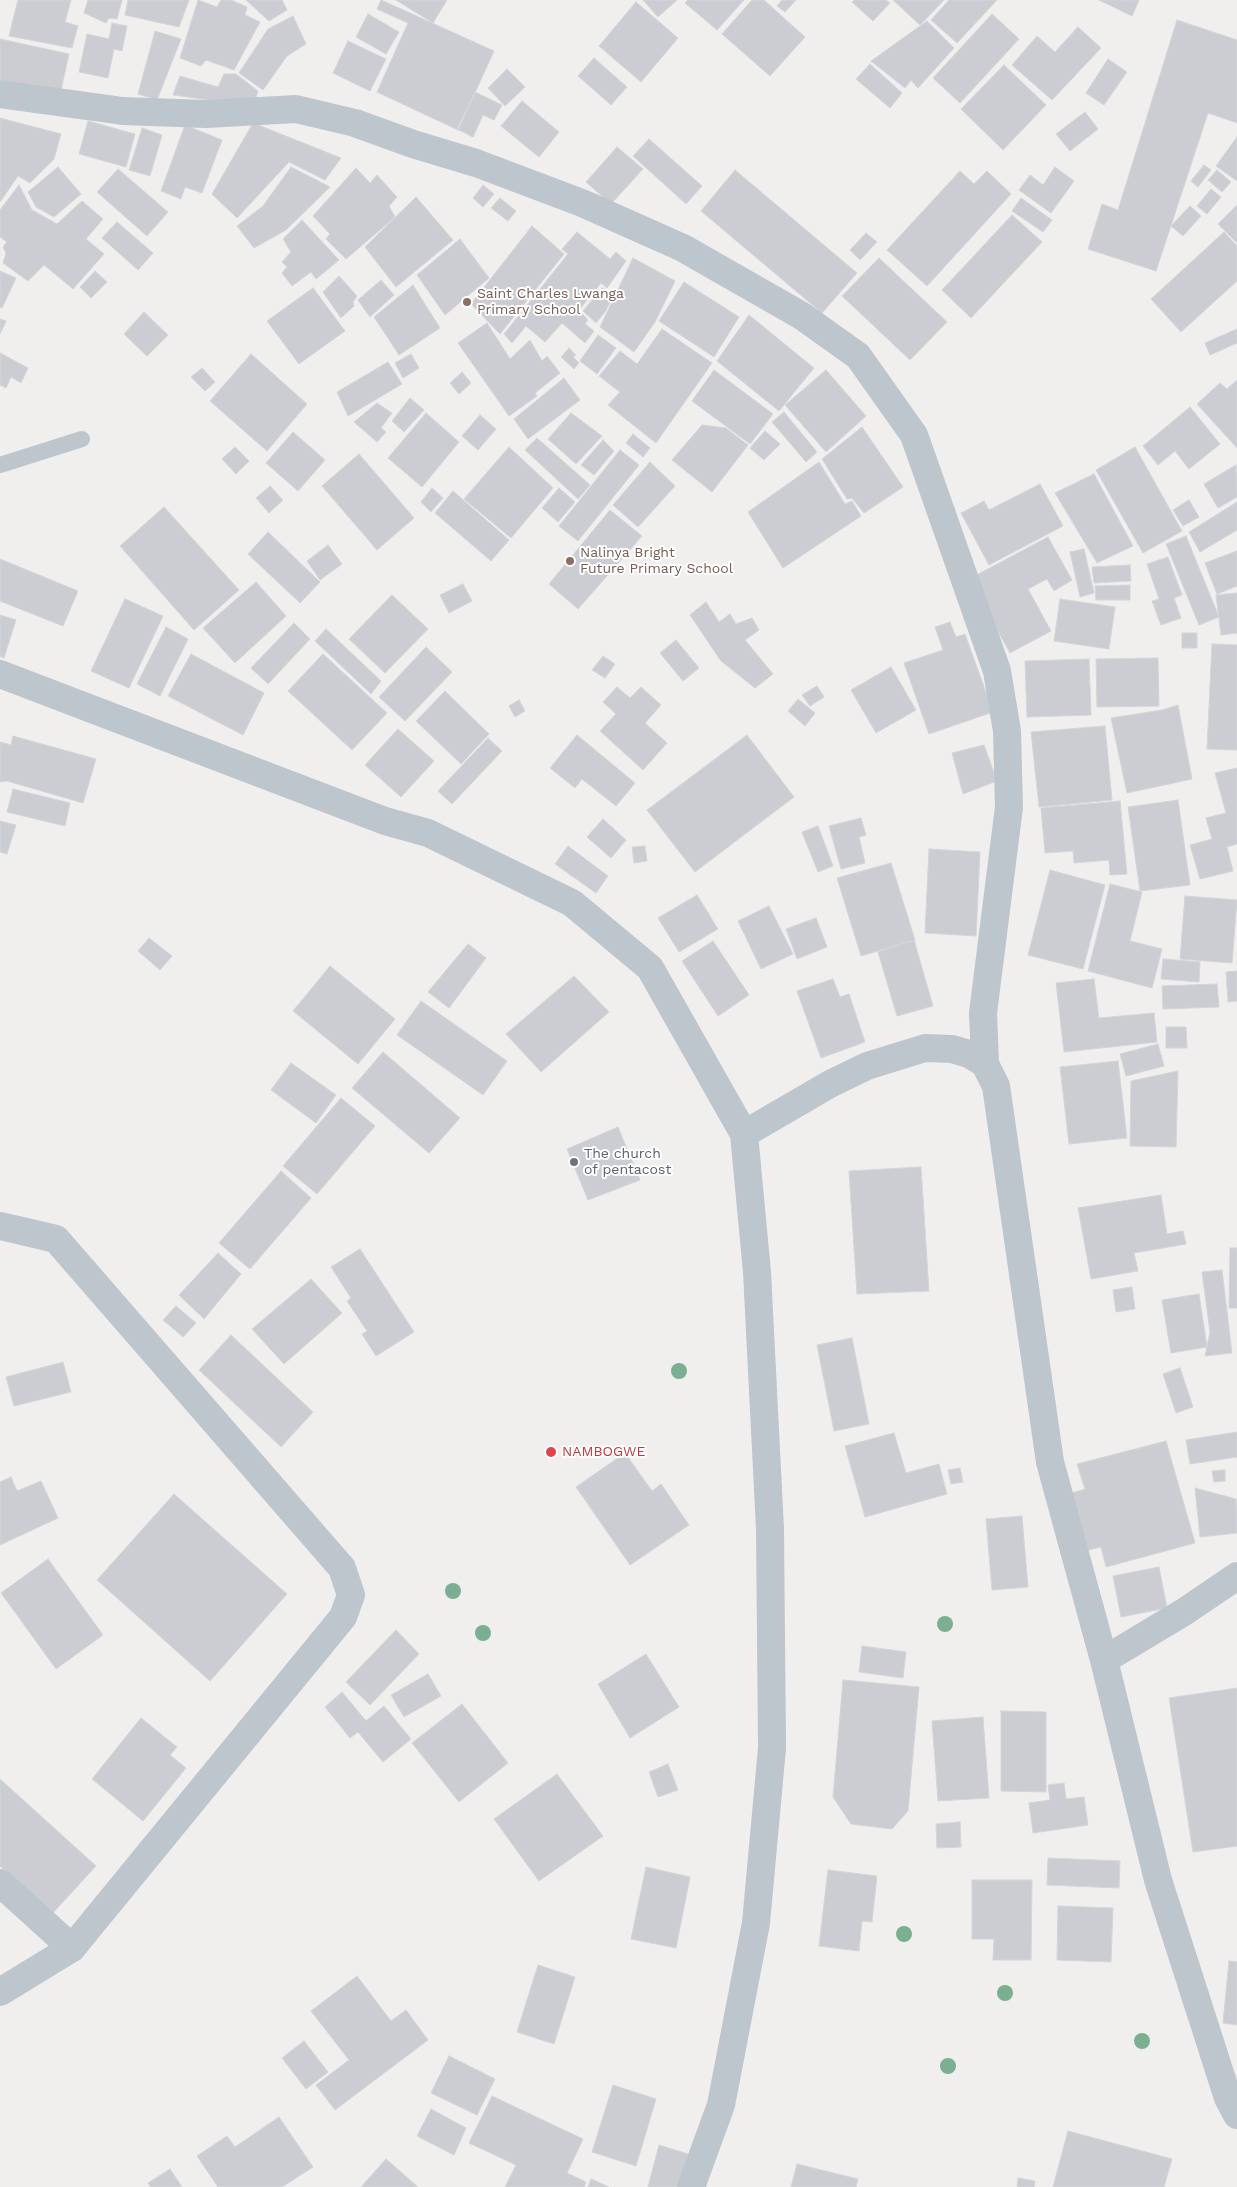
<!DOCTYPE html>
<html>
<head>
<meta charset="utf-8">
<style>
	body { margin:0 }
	canvas { display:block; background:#f1eeee }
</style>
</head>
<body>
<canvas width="1237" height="2187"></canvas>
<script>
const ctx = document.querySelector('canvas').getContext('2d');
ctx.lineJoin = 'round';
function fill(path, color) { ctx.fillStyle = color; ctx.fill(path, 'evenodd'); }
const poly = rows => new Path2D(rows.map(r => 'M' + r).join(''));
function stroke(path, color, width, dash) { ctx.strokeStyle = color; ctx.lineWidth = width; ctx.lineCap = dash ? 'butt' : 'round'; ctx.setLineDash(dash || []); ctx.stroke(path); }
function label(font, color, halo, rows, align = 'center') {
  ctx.font = font + ' "Work Sans",sans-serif'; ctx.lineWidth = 4; ctx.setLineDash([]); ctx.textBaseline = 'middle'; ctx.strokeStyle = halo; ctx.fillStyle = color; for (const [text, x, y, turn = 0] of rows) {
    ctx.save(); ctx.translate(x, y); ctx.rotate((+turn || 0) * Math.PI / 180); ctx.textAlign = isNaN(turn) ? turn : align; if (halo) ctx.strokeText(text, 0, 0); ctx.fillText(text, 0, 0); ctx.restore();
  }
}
const building = poly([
	[18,0,71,0,65,22,78,26,72,48,9,36,18,0],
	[88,0,122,0,117,19,109,18,106,23,84,13,88,0],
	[128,0,189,0,179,27,125,15,128,0],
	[198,0,217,7,221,0,231,0,247,7,245,15,260,22,234,70,206,60,201,66,180,58,198,0],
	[246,0,282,0,287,10,269,21,246,0],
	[381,0,494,51,458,130,377,92,408,23,377,9,381,0],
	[396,0,447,0,433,23,396,0],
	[643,0,677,0,658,17,643,0],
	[688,0,744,0,717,30,685,3,688,0],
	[752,0,764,0,805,37,770,76,722,34,752,0],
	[782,0,796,0,785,12,777,6,782,0],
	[854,0,886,0,890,3,873,21,852,2,854,0],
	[893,0,944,0,920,25,893,0],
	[949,0,997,0,957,43,931,20,949,0],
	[1099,0,1139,0,1132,16,1099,0],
	[636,2,678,38,641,82,599,46,636,2],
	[368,14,399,32,386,54,356,37,368,14],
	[992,14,1019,39,960,103,933,78,992,14],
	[293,16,306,44,287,56,263,90,239,73,268,29,293,16],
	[1177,20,1237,40,1237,123,1208,113,1156,271,1088,249,1102,204,1118,210,1177,20],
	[927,21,954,48,918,88,911,80,905,88,871,61,927,21],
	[112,23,127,26,122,51,114,49,108,78,79,72,87,34,109,39,112,23],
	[1078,27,1101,48,1052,100,1012,65,1037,36,1055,52,1078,27],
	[155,31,181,39,157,100,138,94,155,31],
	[0,39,69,54,60,95,0,87,0,39],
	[348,41,386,59,370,91,333,73,348,41],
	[594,58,627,87,611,105,578,76,594,58],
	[1108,59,1127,72,1104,105,1086,93,1108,59],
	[870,64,902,93,890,108,856,79,870,64],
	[1004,65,1046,105,1003,150,961,109,1004,65],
	[507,69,525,87,505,106,488,88,507,69],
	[224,74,236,74,258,91,256,97,238,104,173,95,180,76,218,87,224,74],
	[475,92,502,105,494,120,483,115,473,137,457,129,475,92],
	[522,101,559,132,539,157,501,126,522,101],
	[1085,112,1098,129,1070,151,1056,134,1085,112],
	[0,118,61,134,54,159,30,183,18,176,0,202,0,118],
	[88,121,135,134,126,167,79,154,88,121],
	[253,123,341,158,325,180,289,162,237,218,212,194,253,123],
	[185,125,222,140,202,193,185,187,181,199,161,191,185,125],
	[142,128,162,135,150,176,129,170,142,128],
	[1237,137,1237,181,1216,166,1237,137],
	[649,139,702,186,686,204,633,156,649,139],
	[617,147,643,169,611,204,586,182,617,147],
	[1204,165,1211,170,1198,187,1191,181,1204,165],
	[58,167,81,194,54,217,36,207,28,192,58,167],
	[291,167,330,187,286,230,254,248,237,226,263,206,291,167],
	[1055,167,1074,181,1051,213,1019,190,1030,175,1043,185,1055,167],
	[356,168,370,183,377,175,397,197,389,206,395,217,346,259,326,239,330,234,313,216,356,168],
	[118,169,168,212,147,236,97,192,118,169],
	[735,170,857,273,822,313,701,211,735,170],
	[1217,170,1231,182,1222,192,1208,180,1217,170],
	[960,171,974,184,987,171,1011,194,927,286,887,250,960,171],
	[19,185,32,210,57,224,82,201,103,219,86,239,104,254,73,289,44,265,28,281,3,263,6,253,3,247,7,242,0,237,0,210,19,185],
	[483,185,494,194,483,207,473,198,483,185],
	[1211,189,1221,197,1207,214,1197,206,1211,189],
	[416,197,453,240,396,287,365,247,416,197],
	[500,198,516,211,508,221,491,208,500,198],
	[1021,198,1052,220,1043,232,1012,211,1021,198],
	[1237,205,1237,243,1218,224,1237,205],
	[1190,206,1201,216,1183,236,1171,226,1190,206],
	[1012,215,1042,242,971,318,942,290,1012,215],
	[302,220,339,260,316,279,311,272,292,286,282,273,287,267,282,262,291,252,283,239,302,220],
	[117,222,153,253,138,270,102,238,117,222],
	[532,226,564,254,500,334,471,304,532,226],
	[577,232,610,259,616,252,626,261,607,288,601,283,579,310,588,320,585,324,594,331,585,343,562,323,545,342,526,326,512,343,504,334,568,254,562,249,577,232],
	[1224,232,1237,246,1237,281,1181,332,1151,299,1224,232],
	[866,233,877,242,860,260,850,250,866,233],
	[460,239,489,278,445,315,417,275,460,239],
	[633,258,675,281,655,322,634,352,600,327,633,258],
	[879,258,947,322,910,360,842,296,879,258],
	[0,271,16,278,2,308,0,307,0,271],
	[95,271,107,282,91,298,80,287,95,271],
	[339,276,357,296,353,302,354,306,341,318,323,292,339,276],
	[381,280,394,295,370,317,358,300,381,280],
	[684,282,739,317,714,357,659,321,684,282],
	[413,285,440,328,399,355,374,317,413,285],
	[313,288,345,331,299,364,267,321,313,288],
	[602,288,614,295,605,312,596,323,583,311,602,288],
	[144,312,168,335,147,356,124,334,144,312],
	[749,315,814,368,779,411,717,361,749,315],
	[0,319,6,321,0,334,0,319],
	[487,323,510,359,530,340,542,361,547,356,560,373,535,393,537,396,509,416,458,343,487,323],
	[662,329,712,363,656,443,608,405,620,392,599,376,620,351,637,364,662,329],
	[1237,329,1237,343,1210,355,1205,343,1237,329],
	[598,335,616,348,597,374,580,361,598,335],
	[569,348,576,355,573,357,579,363,574,369,561,357,569,348],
	[0,353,28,368,21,383,11,377,6,388,0,385,0,353],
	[251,354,307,404,267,451,210,401,251,354],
	[411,354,419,368,403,378,395,363,411,354],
	[388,362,402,384,348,416,337,392,388,362],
	[202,368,215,382,205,391,191,377,202,368],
	[714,370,773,414,750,444,692,401,714,370],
	[826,370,866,416,826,452,785,405,826,370],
	[462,372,471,383,459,394,450,383,462,372],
	[564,378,580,400,528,439,514,419,564,378],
	[1237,380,1237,448,1197,404,1220,383,1227,389,1237,380],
	[410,398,424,410,404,432,392,421,410,398],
	[377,403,392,413,381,428,386,432,377,442,354,422,377,403],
	[1190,407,1220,444,1189,469,1175,451,1158,465,1143,446,1190,407],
	[784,412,817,452,806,462,772,422,784,412],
	[426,413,459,442,422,487,388,458,426,413],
	[571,413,602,436,576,464,548,439,571,413],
	[480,415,496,429,478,450,462,436,480,415],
	[702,425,726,428,748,445,712,492,672,460,702,425],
	[862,427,903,487,864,513,852,498,847,499,822,459,862,427],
	[765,431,780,444,764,460,750,448,765,431],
	[293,432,325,460,298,491,266,463,293,432],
	[633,434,650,448,643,457,626,443,633,434],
	[537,438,590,485,578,499,525,450,537,438],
	[603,440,614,451,594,475,581,465,603,440],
	[235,447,249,461,236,474,222,459,235,447],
	[509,447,553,488,511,538,464,499,509,447],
	[1135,447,1182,531,1143,553,1096,470,1135,447],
	[620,450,639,465,578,541,559,526,620,450],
	[359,454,414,518,377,550,322,486,359,454],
	[650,462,675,486,638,527,613,505,650,462],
	[819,462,845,504,852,501,861,516,783,568,748,512,819,462],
	[1236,465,1237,497,1218,508,1204,484,1236,465],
	[1094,474,1133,546,1097,563,1055,493,1094,474],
	[1040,484,1063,526,989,565,961,513,984,501,989,510,1040,484],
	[270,486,283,500,269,513,256,498,270,486],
	[432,488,443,498,431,512,421,502,432,488],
	[559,488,575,502,558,522,542,508,559,488],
	[453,491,509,540,491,561,435,513,453,491],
	[1189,500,1199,517,1183,526,1173,510,1189,500],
	[1237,502,1237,530,1200,552,1189,532,1237,502],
	[164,507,239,590,194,630,120,546,164,507],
	[610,510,642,536,578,609,549,584,610,510],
	[268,532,320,582,300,603,248,554,268,532],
	[1186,536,1219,617,1199,625,1166,544,1186,536],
	[1048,537,1072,580,1054,591,1047,579,1028,589,1051,631,1010,653,969,579,1048,537],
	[328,545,342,564,320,580,307,561,328,545],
	[1084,549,1094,593,1080,597,1070,552,1084,549],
	[1237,551,1237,586,1217,594,1205,563,1237,551],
	[1168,557,1182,595,1174,598,1181,618,1161,625,1152,601,1159,599,1147,564,1168,557],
	[0,559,78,591,63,626,0,601,0,559],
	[1130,565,1131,581,1094,583,1092,567,1130,565],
	[256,582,286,616,235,663,203,628,256,582],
	[463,584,472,601,449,613,440,595,463,584],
	[1130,585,1130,600,1096,600,1095,586,1130,585],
	[1237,593,1237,633,1221,635,1216,595,1237,593],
	[392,595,428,629,385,673,349,639,392,595],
	[125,599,163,616,129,688,91,671,125,599],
	[1060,599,1115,607,1109,649,1054,641,1060,599],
	[706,602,719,622,730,614,736,624,752,618,759,630,745,640,773,674,755,688,721,661,690,615,706,602],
	[0,615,16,620,4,658,0,656,0,615],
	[950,622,956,637,965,634,993,712,929,734,904,663,943,650,935,627,950,622],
	[294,623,310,639,268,684,251,668,294,623],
	[166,627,188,639,160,696,137,684,166,627],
	[326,629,381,681,371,694,315,641,326,629],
	[1182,633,1197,633,1197,648,1182,648,1182,633],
	[676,640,699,668,683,681,660,653,676,640],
	[1212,644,1237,645,1237,750,1207,749,1212,644],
	[426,647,452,672,405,721,379,697,426,647],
	[191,654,264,693,243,735,168,696,191,654],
	[323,654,387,713,352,750,288,691,323,654],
	[603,656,615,664,605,678,592,670,603,656],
	[1158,658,1159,706,1097,707,1096,659,1158,658],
	[1089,659,1091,715,1027,717,1025,661,1089,659],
	[891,667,916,710,876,733,851,690,891,667],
	[817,686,824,697,810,706,802,695,817,686],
	[617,687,630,698,641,687,661,705,645,723,667,743,643,770,600,731,616,714,603,702,617,687],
	[445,691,489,734,461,764,416,721,445,691],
	[798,699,815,713,805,726,788,711,798,699],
	[519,700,525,711,515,717,509,706,519,700],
	[1178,705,1192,779,1127,793,1111,718,1162,710,1178,705],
	[1105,726,1112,800,1039,807,1031,732,1105,726],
	[398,729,434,761,401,797,365,765,398,729],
	[577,735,635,783,616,806,582,779,575,788,550,768,577,735],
	[747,735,794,797,695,872,647,810,747,735],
	[13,736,96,759,83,803,7,781,0,782,0,742,11,745,13,736],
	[488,738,502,751,452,804,438,791,488,738],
	[984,745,997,781,963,794,952,753,984,745],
	[1237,768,1237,844,1227,847,1233,871,1200,879,1190,845,1212,839,1206,818,1226,813,1215,773,1237,768],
	[13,789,70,803,65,826,7,812,13,789],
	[1178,800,1190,885,1140,891,1128,807,1178,800],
	[1120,801,1127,874,1110,875,1109,860,1074,863,1073,851,1045,853,1041,808,1120,801],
	[861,818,866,835,859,837,865,863,841,869,829,826,861,818],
	[603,819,626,840,611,858,587,837,603,819],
	[0,821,16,825,7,854,0,852,0,821],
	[818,826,833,866,818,872,802,832,818,826],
	[568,846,608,876,596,893,555,864,568,846],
	[645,846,647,861,634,863,632,847,645,846],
	[929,849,980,852,976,936,925,933,929,849],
	[891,863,915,940,861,956,837,878,891,863],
	[1050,870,1105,885,1083,969,1028,955,1050,870],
	[1110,884,1142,892,1130,941,1162,949,1152,988,1088,971,1110,884],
	[697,895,718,929,679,952,658,918,697,895],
	[1185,896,1237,900,1232,963,1180,959,1185,896],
	[769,906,793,954,761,969,738,921,769,906],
	[816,918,827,947,797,959,786,929,816,918],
	[149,938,172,956,160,970,138,951,149,938],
	[914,940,933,1006,897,1016,878,952,914,940],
	[713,941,749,995,718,1016,682,961,713,941],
	[468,944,486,958,449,1008,428,992,468,944],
	[1163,959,1200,962,1199,982,1161,979,1163,959],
	[330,966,395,1019,358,1064,293,1011,330,966],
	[1237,971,1237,1001,1228,1002,1226,972,1237,971],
	[574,976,609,1012,541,1072,506,1034,574,976],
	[833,979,840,997,849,994,865,1042,821,1058,797,991,833,979],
	[1094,979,1099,1018,1154,1013,1157,1042,1064,1052,1056,983,1094,979],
	[1217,984,1219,1007,1163,1009,1162,986,1217,984],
	[421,1001,507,1061,483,1095,397,1035,421,1001],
	[1166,1027,1186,1027,1187,1048,1166,1048,1166,1027],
	[1158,1044,1164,1066,1126,1076,1120,1054,1158,1044],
	[383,1052,460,1118,429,1153,352,1088,383,1052],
	[1118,1061,1127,1138,1069,1144,1060,1067,1118,1061],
	[291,1063,336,1095,316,1123,271,1090,291,1063],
	[1178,1071,1176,1147,1130,1146,1131,1081,1178,1071],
	[341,1098,375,1126,317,1194,283,1166,341,1098],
	[618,1127,640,1180,588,1200,567,1149,618,1127],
	[921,1167,929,1291,857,1294,849,1171,921,1167],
	[281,1171,311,1198,250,1269,219,1243,281,1171],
	[1161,1195,1167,1234,1183,1231,1186,1244,1134,1253,1138,1271,1091,1279,1078,1208,1161,1195],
	[1230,1248,1237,1248,1237,1308,1229,1308,1230,1248],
	[360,1249,414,1332,376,1356,362,1334,367,1331,347,1301,351,1298,331,1267,360,1249],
	[218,1253,241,1274,204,1319,179,1295,218,1253],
	[1222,1270,1232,1353,1205,1356,1210,1332,1202,1272,1222,1270],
	[311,1279,342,1313,284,1364,252,1329,311,1279],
	[1132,1287,1135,1309,1116,1312,1113,1290,1132,1287],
	[1199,1294,1207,1347,1171,1353,1162,1300,1199,1294],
	[176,1306,196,1323,183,1337,163,1320,176,1306],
	[231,1335,313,1412,281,1447,199,1370,231,1335],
	[852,1338,869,1424,834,1431,817,1345,852,1338],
	[63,1362,71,1392,14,1406,6,1377,63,1362],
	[1180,1368,1193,1407,1176,1413,1163,1374,1180,1368],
	[1237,1432,1237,1457,1190,1464,1186,1440,1237,1432],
	[894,1433,906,1473,939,1464,947,1494,865,1517,845,1446,894,1433],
	[1166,1441,1195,1543,1106,1567,1101,1547,1088,1550,1072,1493,1085,1489,1077,1464,1166,1441],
	[625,1453,652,1491,661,1484,689,1525,630,1565,576,1487,625,1453],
	[960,1468,963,1482,951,1484,948,1470,960,1468],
	[1225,1470,1225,1481,1214,1482,1212,1471,1225,1470],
	[11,1477,17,1491,41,1481,58,1518,0,1545,0,1482,11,1477],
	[1195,1488,1236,1499,1237,1533,1200,1537,1195,1488],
	[174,1494,287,1594,210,1681,97,1580,174,1494],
	[1022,1516,1028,1587,992,1590,986,1519,1022,1516],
	[48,1559,103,1635,56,1669,1,1593,48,1559],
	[1159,1567,1167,1608,1121,1617,1113,1576,1159,1567],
	[396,1630,419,1654,370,1705,346,1682,396,1630],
	[862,1646,906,1652,903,1678,859,1672,862,1646],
	[646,1654,679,1707,630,1738,598,1684,646,1654],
	[428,1674,441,1696,404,1717,391,1695,428,1674],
	[843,1680,919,1687,908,1811,892,1829,851,1824,833,1797,843,1680],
	[1237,1688,1237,1846,1193,1852,1169,1698,1237,1688],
	[342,1692,366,1721,384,1706,411,1739,383,1762,358,1732,350,1738,325,1707,342,1692],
	[462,1704,508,1763,459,1802,412,1743,462,1704],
	[1001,1711,1046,1712,1046,1792,1001,1791,1001,1711],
	[983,1717,989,1798,938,1801,932,1721,983,1717],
	[141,1718,177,1747,170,1755,186,1768,143,1821,92,1779,141,1718],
	[668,1764,678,1790,658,1797,649,1772,668,1764],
	[557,1774,603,1836,539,1881,494,1819,557,1774],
	[0,1779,96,1866,52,1914,0,1866,0,1779],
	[1064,1783,1066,1799,1084,1797,1088,1825,1033,1833,1029,1803,1050,1800,1048,1785,1064,1783],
	[960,1822,961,1847,937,1848,936,1824,960,1822],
	[1048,1858,1120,1861,1119,1888,1047,1885,1048,1858],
	[646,1867,690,1877,676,1948,631,1939,646,1867],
	[828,1870,877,1876,872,1922,862,1921,859,1951,819,1946,828,1870],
	[972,1880,1032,1880,1031,1960,993,1960,994,1939,972,1939,972,1880],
	[1058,1906,1113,1908,1111,1962,1057,1960,1058,1906],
	[1229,1961,1237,1962,1237,2025,1223,2023,1229,1961],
	[538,1965,575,1977,554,2044,517,2032,538,1965],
	[357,1976,391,2021,406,2010,428,2040,335,2110,316,2085,349,2060,311,2011,357,1976],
	[304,2041,328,2072,306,2089,282,2058,304,2041],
	[449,2056,495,2079,477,2115,431,2093,449,2056],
	[613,2085,656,2099,636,2166,592,2152,613,2085],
	[492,2096,583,2139,567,2173,586,2182,584,2187,505,2187,516,2165,469,2143,492,2096],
	[431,2109,466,2128,454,2155,417,2136,431,2109],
	[279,2117,313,2167,282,2187,218,2187,197,2156,227,2136,235,2147,279,2117],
	[1068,2131,1172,2159,1164,2187,1053,2187,1068,2131],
	[659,2145,688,2154,679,2187,648,2187,659,2145],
	[386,2159,418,2187,361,2187,386,2159],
	[797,2164,858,2179,856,2187,791,2187,797,2164],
	[170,2169,182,2187,151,2187,148,2183,170,2169],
	[1018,2178,1035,2181,1034,2187,1017,2187,1018,2178],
	[591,2179,609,2187,588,2187,591,2179]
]);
fill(building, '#cbcdd3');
stroke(building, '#d2d5d9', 1);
stroke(poly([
	[0,465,82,439]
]), '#bdc6cd', 16);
stroke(poly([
	[0,94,123,111,206,114,296,109,355,123,413,144,476,163,582,203,683,248,802,316,858,356,914,435,997,671,1007,731,1009,807,983,1013,985,1064,996,1086,1050,1462,1104,1660,1158,1880,1228,2098,1237,2115],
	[0,674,385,821,428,833,572,903,650,968,744,1134,757,1272,770,1529,772,1748,756,1923,721,2105,691,2187],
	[744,1134,830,1084,867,1066,925,1048,952,1049,969,1054,985,1064],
	[0,1226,56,1239,342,1568,351,1595,343,1617,72,1948,0,1992],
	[1104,1660,1184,1612,1237,1576],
	[0,1883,72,1948]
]), '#bdc6cd', 28);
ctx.fillStyle = '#7aaf92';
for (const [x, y] of [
	[679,1371],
	[453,1591],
	[945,1624],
	[483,1633],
	[904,1934],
	[1005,1993],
	[1142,2041],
	[948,2066]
]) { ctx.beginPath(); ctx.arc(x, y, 8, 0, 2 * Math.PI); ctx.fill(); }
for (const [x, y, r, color] of [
	[467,302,5,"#8d6e63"],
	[570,561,5,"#8d6e63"],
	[574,1162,5,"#6b7280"],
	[551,1452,6,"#e0444e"]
]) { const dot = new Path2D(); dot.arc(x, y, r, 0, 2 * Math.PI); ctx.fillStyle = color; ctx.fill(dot); stroke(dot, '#fff', 2); }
label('14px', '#785e54', '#fff', [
	["Saint Charles Lwanga",477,294],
	["Primary School",477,310],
	["Nalinya Bright",580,553],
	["Future Primary School",580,569]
], 'left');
label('14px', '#5b616d', '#fff', [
	["The church",584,1154],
	["of pentacost",584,1170]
], 'left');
label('14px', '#be3a42', '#fff', [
	["NAMBOGWE",562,1452]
], 'left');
</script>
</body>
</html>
